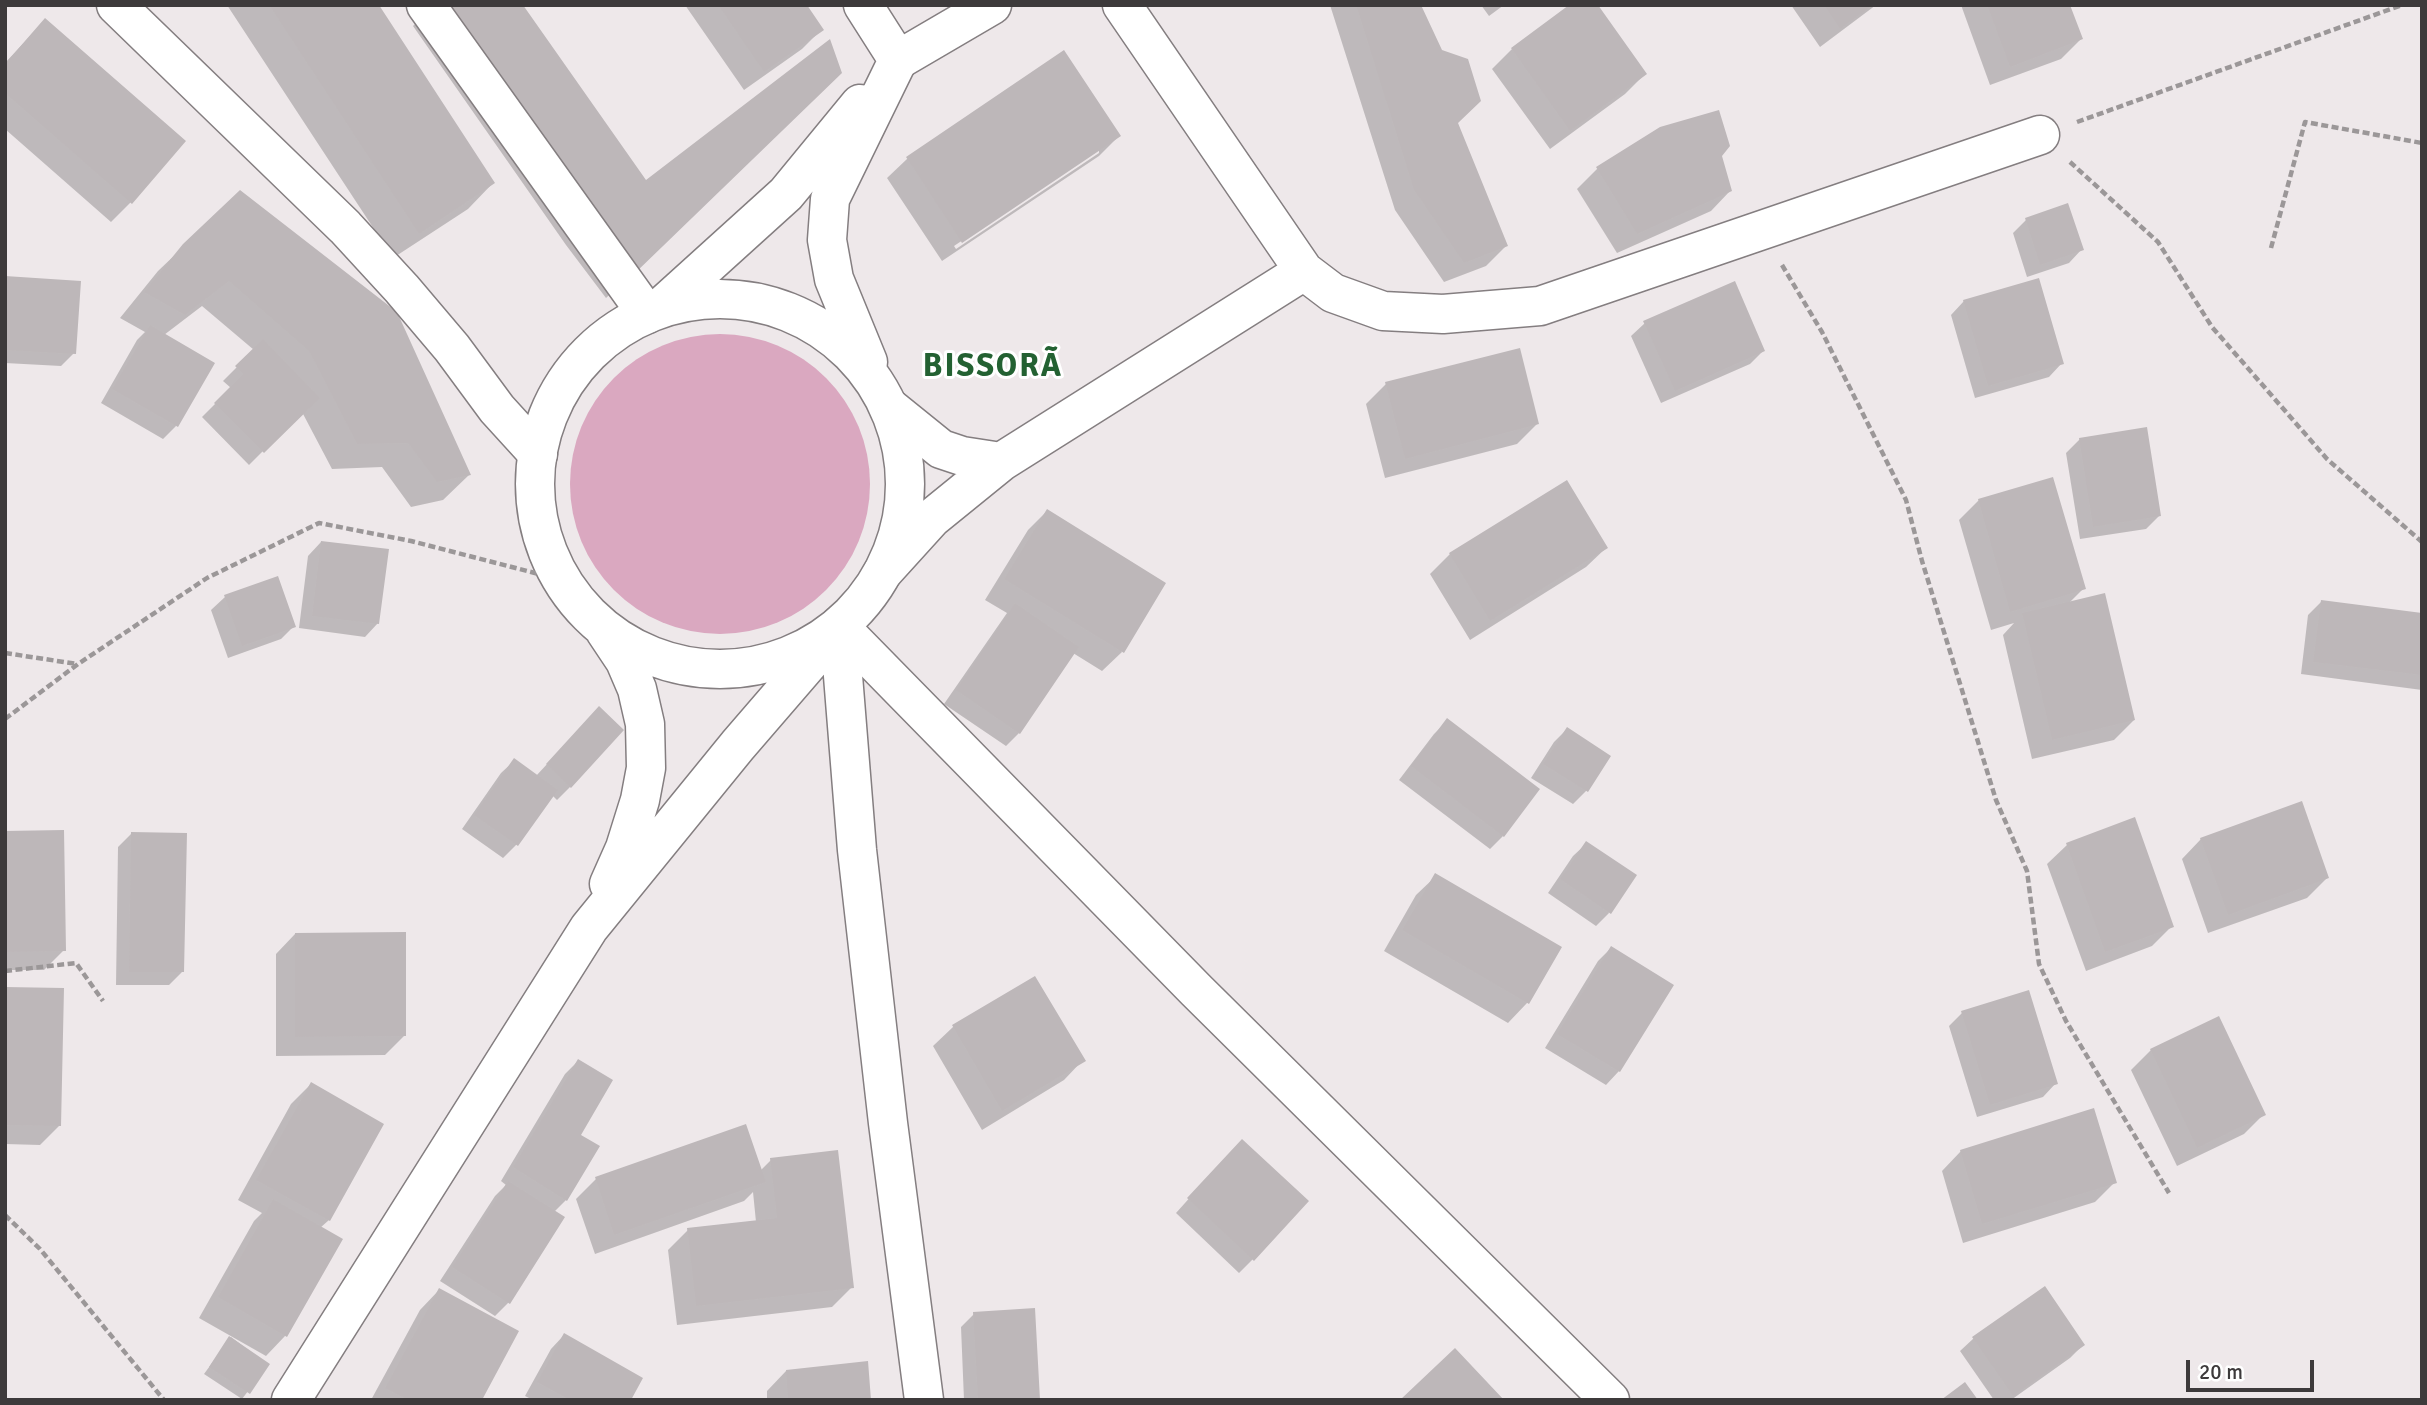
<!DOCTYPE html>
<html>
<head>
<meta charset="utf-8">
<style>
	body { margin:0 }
	#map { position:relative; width:2427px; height:1405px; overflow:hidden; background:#eee8ea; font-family:Signika,sans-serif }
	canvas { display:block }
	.frame { position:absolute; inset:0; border:7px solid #3d3a3b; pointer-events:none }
	.scale { position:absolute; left:2186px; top:1360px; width:128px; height:32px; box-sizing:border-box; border:4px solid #3d3a3b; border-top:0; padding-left:9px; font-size:21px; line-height:24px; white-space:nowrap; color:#3d3a3b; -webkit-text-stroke:5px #fff; paint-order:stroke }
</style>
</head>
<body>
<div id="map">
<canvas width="2427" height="1405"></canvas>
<div class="frame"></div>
<div class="scale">20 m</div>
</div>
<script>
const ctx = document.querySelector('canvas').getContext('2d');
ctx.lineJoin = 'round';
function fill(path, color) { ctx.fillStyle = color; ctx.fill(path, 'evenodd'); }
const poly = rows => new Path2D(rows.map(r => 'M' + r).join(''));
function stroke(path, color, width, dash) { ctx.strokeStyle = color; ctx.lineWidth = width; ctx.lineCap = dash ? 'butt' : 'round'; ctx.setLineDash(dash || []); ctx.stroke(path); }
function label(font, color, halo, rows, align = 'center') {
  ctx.font = font + ' Signika,sans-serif'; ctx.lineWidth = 6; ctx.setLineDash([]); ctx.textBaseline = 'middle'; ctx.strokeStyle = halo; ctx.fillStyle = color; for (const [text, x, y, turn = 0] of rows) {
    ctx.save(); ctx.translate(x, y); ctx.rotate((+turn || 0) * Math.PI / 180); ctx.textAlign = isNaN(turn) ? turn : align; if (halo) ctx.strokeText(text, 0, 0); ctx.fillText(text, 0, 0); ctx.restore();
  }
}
fill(poly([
	'570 484a150 150 0 1 1 300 0a150 150 0 1 1-300 0Z'
]), '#daa8c0');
fill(poly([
	[227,5,377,5,493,183,468,209,393,258],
	[434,5,646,183,814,98,606,298,566,245,413,26],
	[685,5,805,5,822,29,802,49,744,90],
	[1330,5,1419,5,1456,124,1506,246,1486,266,1444,282,1395,210],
	[1481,5,1504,5,1489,16],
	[1572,5,1645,74,1625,94,1550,149,1492,69,1512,49],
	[1791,5,1876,5,1820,47],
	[1961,5,2068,5,2081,39,2061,59,1990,85],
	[45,20,131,202,111,222,5,129,5,63],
	[1064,52,1119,136,1099,156,942,261,887,178,907,159],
	[1099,149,1099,153,956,249,954,246],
	[1661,129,1720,156,1730,191,1711,211,1617,253,1577,189,1597,169],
	[240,193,469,475,443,500,411,507,382,467,332,469,302,412,249,465,202,417,231,388,223,381,254,350,202,306,164,335,176,426,163,439,101,403,137,340,145,332,120,318,158,271],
	[2026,220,2082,249,2069,263,2027,277,2013,233],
	[5,278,74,353,61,366,5,363],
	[1964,301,2062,363,2049,377,1975,398,1951,315],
	[1645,323,1763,351,1750,364,1661,403,1631,336],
	[1386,384,1537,424,1517,444,1385,478,1366,404],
	[2080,439,2160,515,2146,529,2080,539,2066,453],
	[1566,482,1606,548,1586,567,1470,640,1430,574,1450,554],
	[1979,500,2084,588,2068,604,2134,720,2114,740,2032,759,2003,635,2014,623,1991,630,1959,520],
	[1047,511,1122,652,1102,671,1073,653,1019,733,1006,746,944,704,1007,613,985,600,1028,530],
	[321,542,378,623,365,637,299,628,308,556],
	[225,597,294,626,281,639,228,658,211,610],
	[2321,602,2422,614,2422,690,2301,674,2308,615],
	[1447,721,1503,836,1490,849,1399,780,1434,734],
	[586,722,570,787,557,800,552,795,516,845,503,858,462,829,501,773,515,760,536,776],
	[1567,729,1609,756,1586,791,1573,804,1531,778,1554,742],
	[5,833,64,950,44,970,5,970],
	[131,834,182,972,169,985,116,985,118,847],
	[2201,839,2327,878,2307,898,2208,933,2182,859],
	[1587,843,1609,913,1596,926,1548,893,1573,856],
	[2067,845,2172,926,2152,946,2086,971,2047,864],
	[1436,876,1560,948,1527,1003,1508,1023,1384,951,1416,895],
	[295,934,405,1035,385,1055,276,1056,276,954],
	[1611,948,1671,985,1619,1071,1606,1085,1545,1048,1598,961],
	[1034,978,1083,1060,1064,1080,982,1130,933,1046,953,1027],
	[5,989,60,1125,40,1145,5,1144],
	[1962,1013,2056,1083,2043,1097,1977,1117,1949,1026],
	[2151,1050,2264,1114,2244,1134,2177,1166,2131,1070],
	[578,1061,578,1135,566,1200,554,1212,508,1303,495,1316,440,1281,495,1196,506,1185,501,1181,565,1074],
	[311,1084,329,1220,320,1228,341,1240,285,1336,266,1356,199,1318,254,1221,262,1213,238,1200,291,1104],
	[745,1127,760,1171,771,1160,852,1287,832,1307,677,1325,668,1250,688,1230,756,1222,753,1192,744,1201,595,1254,576,1199,596,1179],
	[1961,1151,2115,1182,2095,1202,1963,1243,1942,1171],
	[1229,1154,1253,1259,1239,1273,1176,1213],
	[439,1290,480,1400,371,1400,420,1310],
	[974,1314,1039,1400,964,1400,961,1327],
	[564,1335,629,1400,533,1400,525,1396,551,1349],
	[231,1337,268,1365,242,1399,204,1374],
	[1974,1338,2083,1345,2070,1358,2011,1400,1994,1400,1960,1351],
	[786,1371,870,1400,767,1400,767,1391]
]), '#0003');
fill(poly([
	[269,5,379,5,495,183,419,234],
	[441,5,523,5,646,180,830,39,842,73,633,275],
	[718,5,807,5,824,30,764,72],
	[1356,5,1421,5,1442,50,1468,59,1481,101,1458,123,1508,246,1464,263,1414,190],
	[1569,5,1598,5,1647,74,1570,131,1511,48],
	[1824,5,1873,5,1840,29],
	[1987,5,2070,5,2083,39,2010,67],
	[45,18,186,141,132,204,5,93,5,64],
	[1064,50,1121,136,962,243,906,157],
	[1719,110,1730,146,1722,156,1732,191,1637,234,1596,167,1660,127],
	[240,190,397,312,471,475,437,482,408,443,357,444,309,351,229,281,185,315,144,292,183,244],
	[2068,203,2084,250,2040,265,2025,218],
	[5,276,81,281,76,354,5,350],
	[2039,278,2064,364,1988,386,1963,300],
	[1735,281,1765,351,1675,391,1643,321],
	[150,325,215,363,178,427,112,389],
	[263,339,320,398,264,453,214,403,243,374,235,366],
	[1520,348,1539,424,1405,459,1385,382],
	[2147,427,2161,516,2093,527,2079,438],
	[2053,477,2086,589,2010,612,1978,499],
	[1567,480,1608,548,1490,621,1449,553],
	[1047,509,1166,583,1124,653,1004,579],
	[321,541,389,549,379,624,312,616],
	[278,576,296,627,242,646,224,595],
	[2105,593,2135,720,2052,740,2022,613],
	[2321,600,2422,613,2422,675,2313,662],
	[1015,603,1079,647,1020,734,956,690],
	[599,706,624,730,571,788,546,764],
	[1447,718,1540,789,1504,837,1411,766],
	[1567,727,1611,756,1588,792,1543,764],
	[514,758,558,790,518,846,474,815],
	[2302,801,2329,878,2228,915,2200,838],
	[2135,817,2174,927,2105,952,2066,843],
	[64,830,66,951,5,952,5,831],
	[131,832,187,833,184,972,129,972],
	[1586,841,1637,875,1611,914,1560,879],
	[1435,873,1562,947,1529,1004,1402,930],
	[406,932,406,1036,295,1037,295,933],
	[1611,946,1674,985,1620,1072,1557,1034],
	[1035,976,1086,1061,1002,1111,952,1025],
	[5,987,64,988,61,1126,5,1125],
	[2029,990,2058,1084,1990,1105,1961,1011],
	[2219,1016,2266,1115,2197,1148,2150,1049],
	[578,1059,613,1080,581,1135,600,1146,567,1201,513,1167],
	[311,1082,384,1124,330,1221,256,1180],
	[2094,1108,2117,1183,1982,1224,1960,1150],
	[746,1124,766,1182,614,1235,595,1177],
	[1242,1139,1309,1201,1254,1261,1187,1198],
	[838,1150,854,1288,696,1306,687,1228,777,1218,770,1158],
	[508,1181,565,1217,510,1304,452,1267],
	[273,1199,343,1239,287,1337,218,1297],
	[2045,1286,2085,1345,2013,1396,1972,1337],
	[439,1288,519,1331,482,1400,408,1400,385,1388],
	[1035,1308,1040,1400,978,1400,973,1312],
	[564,1333,643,1378,631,1400,570,1400,537,1382],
	[229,1336,270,1364,250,1394,209,1367],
	[1455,1348,1504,1400,1400,1400],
	[868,1361,871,1400,788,1400,786,1370],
	[1965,1382,1978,1400,1941,1400]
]), '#bdb7b9');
const minor = poly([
	[116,5,345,227,402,289,452,348,497,409,538,454],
	[426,5,647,314],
	[1122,5,1304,271,1333,293,1383,311,1443,314,1540,306,2040,135],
	[898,60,992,5],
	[889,407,941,449,962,456,1001,462],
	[883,572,932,518,1001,462,1304,271],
	[839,626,1196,990,1610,1400]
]);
const major = poly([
	[863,5,898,60],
	'535 484a185 185 0 1 1 370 0a185 185 0 1 1-370 0Z',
	[660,308,786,194,860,104],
	[868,362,834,279,827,240,830,199,898,60],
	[839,626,857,850,888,1123,924,1400],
	[605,631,625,661,637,689,645,724,646,768,640,800,625,848,609,884],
	[291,1400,589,928,738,745,826,643]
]);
stroke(minor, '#847e80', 41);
stroke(major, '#847e80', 41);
stroke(poly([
	[2077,122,2402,5],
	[2070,162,2158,242,2212,327,2327,459,2422,542],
	[2271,248,2305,122,2422,143],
	[1782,265,1822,332,1906,500,1922,561,1996,800,2027,871,2039,964,2066,1021,2169,1193],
	[5,653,77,664],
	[5,719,78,664,207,578,319,523,411,541,562,580],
	[5,971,76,963,103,1001],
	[5,1215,40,1249,164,1400]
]), '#9b9798', 4.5, [7, 3.5]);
stroke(minor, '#fff', 38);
stroke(major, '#fff', 38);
ctx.letterSpacing = '2px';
label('bold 32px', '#236132', '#fff', [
	["BISSORÃ",993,368]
]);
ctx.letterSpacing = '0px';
</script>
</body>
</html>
